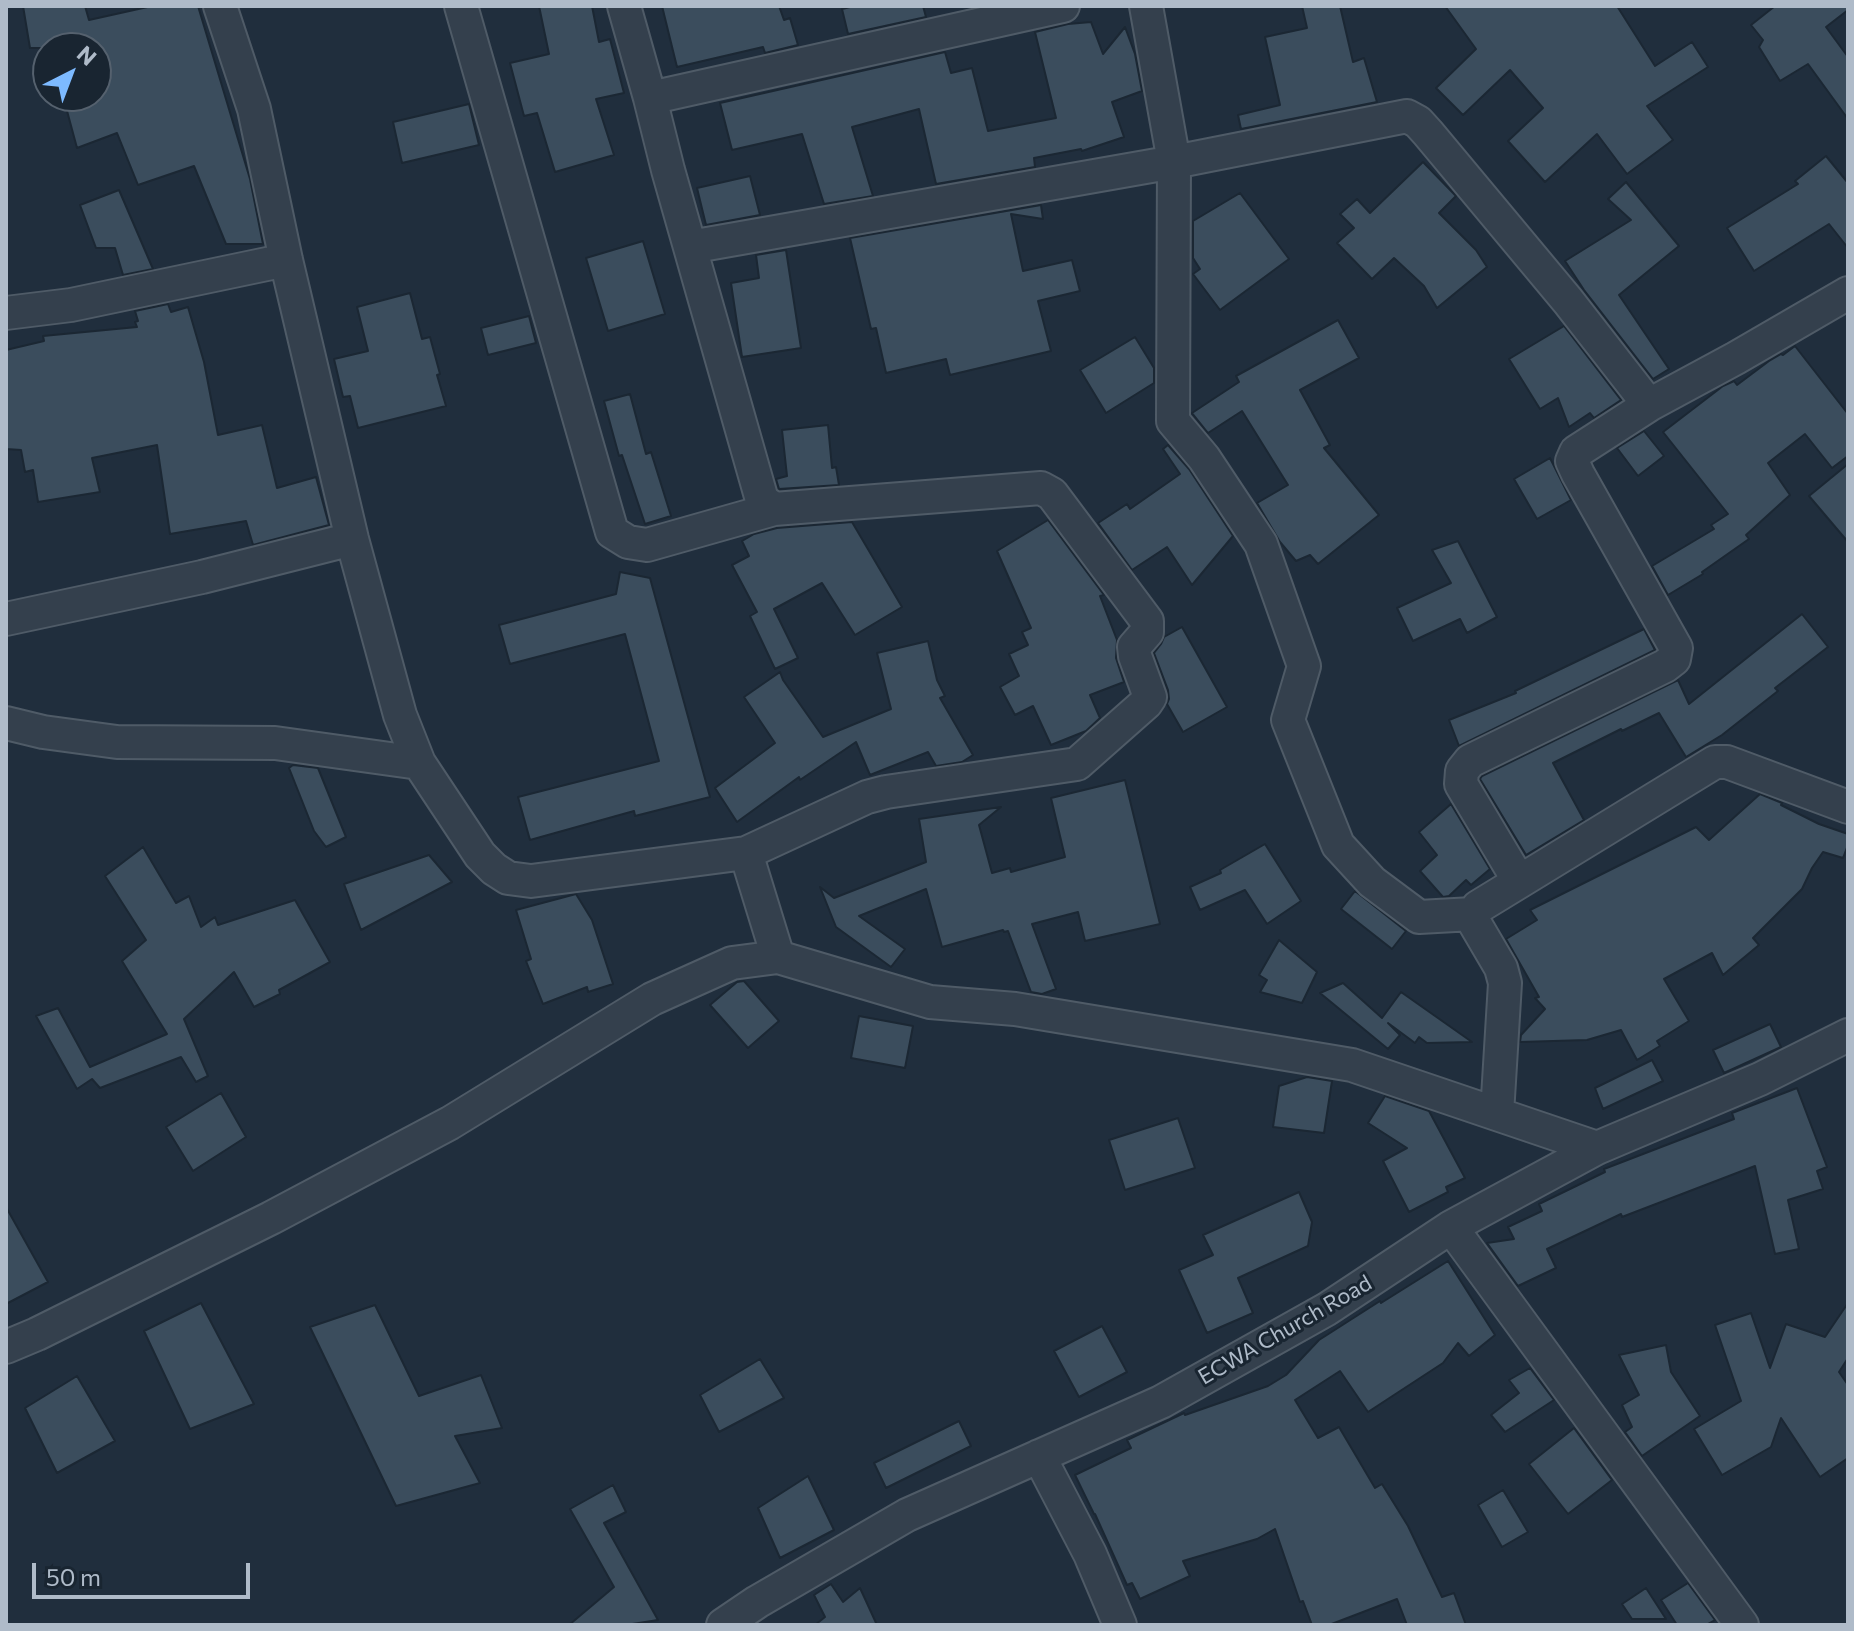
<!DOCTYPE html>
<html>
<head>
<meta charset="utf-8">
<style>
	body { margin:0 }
	#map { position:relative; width:1854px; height:1631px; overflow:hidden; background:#202e3d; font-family:Commissioner,sans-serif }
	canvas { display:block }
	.frame { position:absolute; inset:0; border:8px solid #afbbc9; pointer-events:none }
	.north { position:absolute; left:32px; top:32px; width:80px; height:80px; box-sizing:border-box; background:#192531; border:2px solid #55616e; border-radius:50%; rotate:42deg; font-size:22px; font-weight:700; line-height:32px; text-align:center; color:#afbbc9 }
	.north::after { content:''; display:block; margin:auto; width:28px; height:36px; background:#7dbaff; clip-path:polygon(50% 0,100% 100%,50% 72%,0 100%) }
	.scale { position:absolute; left:32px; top:1563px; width:218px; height:36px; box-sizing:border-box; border:4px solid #afbbc9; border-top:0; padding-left:10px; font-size:24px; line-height:28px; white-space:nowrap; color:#afbbc9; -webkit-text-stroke:6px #192531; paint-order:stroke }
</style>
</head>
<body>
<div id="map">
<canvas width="1854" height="1631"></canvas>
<div class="frame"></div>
<div class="north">N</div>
<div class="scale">50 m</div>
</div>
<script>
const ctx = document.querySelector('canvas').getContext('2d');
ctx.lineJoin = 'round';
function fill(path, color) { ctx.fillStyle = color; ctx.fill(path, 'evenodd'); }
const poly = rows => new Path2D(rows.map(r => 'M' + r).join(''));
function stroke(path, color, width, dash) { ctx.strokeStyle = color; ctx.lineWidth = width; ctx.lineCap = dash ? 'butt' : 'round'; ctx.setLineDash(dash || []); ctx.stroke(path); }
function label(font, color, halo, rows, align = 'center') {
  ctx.font = font + ' Commissioner,sans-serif'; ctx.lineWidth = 6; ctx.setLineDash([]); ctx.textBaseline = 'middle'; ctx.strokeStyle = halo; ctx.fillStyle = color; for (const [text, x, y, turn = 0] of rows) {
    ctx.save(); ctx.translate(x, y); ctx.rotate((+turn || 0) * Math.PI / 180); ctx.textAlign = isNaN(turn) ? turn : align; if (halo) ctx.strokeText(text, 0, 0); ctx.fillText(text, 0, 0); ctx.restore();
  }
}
const building = poly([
	[23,6,85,6,89,20,152,6,198,6,250,179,263,244,226,244,194,166,138,185,117,133,77,148,63,96,96,96,96,48,30,48,23,6],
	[539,6,592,6,599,42,610,39,624,93,596,99,614,155,555,172,537,113,524,116,510,63,549,54,539,6],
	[662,6,779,6,784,20,790,18,798,45,765,53,763,47,677,67,662,6],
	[854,6,923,6,926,17,848,34,842,9,854,6],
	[1302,6,1340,6,1353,62,1364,58,1377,102,1241,129,1238,115,1280,105,1265,37,1307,28,1302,6],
	[1445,6,1617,6,1655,66,1692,42,1708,67,1647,106,1673,140,1627,174,1597,134,1545,182,1508,141,1543,108,1510,70,1463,115,1436,88,1476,49,1445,6],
	[1775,6,1848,6,1848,10,1826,27,1848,57,1848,119,1808,64,1780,81,1759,47,1763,40,1751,25,1775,6],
	[1091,22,1103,54,1125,27,1135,54,1142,91,1112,102,1124,137,1082,151,1081,149,1034,158,1035,167,936,184,919,109,852,127,873,196,824,204,802,134,732,150,720,103,945,52,951,73,972,68,988,131,1056,118,1035,32,1068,24,1091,22],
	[469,104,479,145,402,163,393,122,469,104],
	[1826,156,1848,183,1848,248,1829,224,1754,271,1727,228,1798,184,1795,181,1826,156],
	[1423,162,1456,196,1439,213,1476,250,1487,267,1437,308,1424,286,1394,258,1372,279,1337,243,1354,228,1340,214,1357,199,1370,213,1423,162],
	[750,176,760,215,706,225,697,188,750,176],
	[1626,182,1679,246,1619,295,1669,369,1653,379,1584,290,1565,261,1631,220,1608,199,1626,182],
	[119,190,153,269,123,275,115,248,96,248,80,205,119,190],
	[1240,193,1289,259,1220,310,1193,274,1200,269,1193,258,1193,221,1240,193],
	[1041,205,1043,219,1011,214,1023,271,1072,260,1080,291,1038,301,1051,351,950,375,946,359,886,373,876,328,871,329,850,238,1041,205],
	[643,241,665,314,608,331,586,258,643,241],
	[786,250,801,348,742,357,731,283,759,278,756,255,786,250],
	[410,293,422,339,430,337,440,374,437,375,446,406,358,428,350,396,343,397,334,359,368,351,357,307,410,293],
	[168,304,171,312,188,307,204,362,218,435,262,425,277,488,316,477,329,525,253,545,246,521,170,534,157,445,92,458,100,492,38,502,33,470,25,472,21,450,6,449,6,350,44,341,43,336,137,327,135,322,138,321,135,311,168,304],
	[529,316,536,343,488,355,481,328,529,316],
	[1338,320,1359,358,1300,390,1330,445,1324,448,1379,515,1318,564,1310,555,1296,561,1280,542,1257,503,1288,485,1242,411,1208,433,1192,413,1239,382,1236,376,1338,320],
	[1564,326,1621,400,1594,418,1590,413,1569,427,1558,398,1540,409,1509,359,1564,326],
	[1135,337,1154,368,1154,383,1106,413,1080,370,1135,337],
	[1795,346,1848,414,1848,456,1832,468,1805,434,1768,463,1790,495,1746,535,1749,539,1702,572,1703,574,1668,595,1652,566,1714,529,1711,525,1728,514,1663,432,1723,386,1734,381,1737,385,1769,361,1781,354,1783,355,1795,346],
	[630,394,646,454,651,452,671,516,645,524,622,455,619,456,604,401,630,394],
	[828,425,832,468,836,467,839,485,779,489,776,479,787,476,782,430,828,425],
	[1644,431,1664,456,1638,476,1617,448,1644,431],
	[1168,445,1189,469,1233,536,1192,585,1167,547,1132,570,1098,523,1127,504,1130,509,1180,474,1163,449,1168,445],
	[1550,458,1571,500,1537,519,1514,479,1550,458],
	[1848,464,1848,542,1809,496,1848,464],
	[1048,520,1104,595,1100,596,1117,640,1116,658,1124,682,1090,695,1100,718,1086,731,1051,745,1033,706,1015,715,1000,687,1019,676,1009,654,1028,645,1022,632,1031,628,997,551,1048,520],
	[852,522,902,607,855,635,822,583,774,609,798,658,775,669,750,616,757,612,732,565,749,556,742,541,754,534,777,528,852,522],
	[1458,541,1497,617,1467,633,1460,619,1413,641,1397,608,1451,583,1432,550,1458,541],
	[620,572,650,578,710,797,635,816,634,811,530,840,518,797,659,761,625,634,510,664,499,625,616,594,620,572],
	[1802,614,1828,647,1775,688,1778,691,1722,735,1686,757,1659,713,1622,731,1621,729,1553,763,1584,820,1526,855,1480,779,1482,776,1678,680,1689,704,1802,614],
	[1182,627,1227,707,1183,732,1167,704,1169,699,1168,690,1154,653,1161,644,1164,637,1182,627],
	[1644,629,1655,650,1459,746,1449,720,1516,693,1515,691,1644,629],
	[928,641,937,680,945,696,940,698,973,755,962,762,936,766,928,752,870,775,856,742,800,780,799,777,737,822,715,788,775,743,744,697,780,672,783,680,823,737,891,709,877,653,928,641],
	[293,765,318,768,346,837,326,847,314,831,289,768,293,765],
	[1125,780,1160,924,1085,941,1078,912,1032,924,1056,989,1042,994,1031,992,1008,931,1004,932,1003,930,942,947,926,889,859,916,905,949,891,967,836,927,820,887,834,898,926,862,919,819,1001,807,979,825,992,873,1010,868,1011,872,1065,857,1051,798,1125,780],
	[1760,794,1782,803,1781,805,1819,824,1848,834,1848,845,1843,858,1823,852,1812,868,1802,889,1753,938,1759,945,1723,975,1712,953,1664,979,1689,1021,1657,1041,1660,1046,1637,1060,1621,1030,1587,1040,1520,1042,1521,1035,1545,1009,1535,998,1539,997,1506,939,1537,920,1530,910,1696,827,1709,840,1760,794],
	[1451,804,1490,869,1471,885,1466,880,1449,896,1443,897,1420,871,1437,855,1419,832,1451,804],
	[1265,844,1301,901,1267,924,1245,890,1200,910,1190,887,1221,873,1220,870,1265,844],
	[143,847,176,903,189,896,201,927,215,917,218,925,295,900,330,962,279,990,280,994,254,1007,234,972,184,1019,208,1076,196,1082,181,1057,100,1088,92,1079,77,1089,36,1016,58,1008,90,1067,167,1034,122,961,146,940,105,876,143,847],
	[429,855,452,882,361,930,344,884,429,855],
	[1355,891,1406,931,1392,949,1341,909,1355,891],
	[576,894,592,920,613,984,588,992,587,987,543,1004,526,961,531,959,516,910,576,894],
	[1279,940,1317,972,1302,1003,1260,992,1267,980,1259,975,1279,940],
	[744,981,779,1021,748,1048,710,1005,737,982,744,981],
	[1343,983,1382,1018,1401,992,1472,1042,1427,1043,1419,1037,1415,1043,1388,1023,1400,1035,1388,1049,1320,993,1343,983],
	[859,1016,913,1026,905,1068,851,1058,859,1016],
	[1770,1024,1781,1047,1724,1073,1713,1050,1770,1024],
	[1652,1060,1663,1081,1603,1109,1595,1088,1652,1060],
	[1307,1077,1332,1081,1324,1133,1273,1127,1279,1086,1307,1077],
	[1797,1088,1827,1167,1817,1171,1823,1189,1788,1200,1799,1249,1775,1254,1755,1166,1622,1217,1621,1214,1547,1249,1556,1268,1518,1286,1487,1243,1514,1239,1508,1227,1542,1211,1539,1204,1605,1172,1604,1169,1734,1119,1732,1113,1797,1088],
	[221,1093,246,1137,193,1171,166,1127,221,1093],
	[1385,1096,1429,1111,1465,1178,1446,1187,1448,1192,1409,1212,1383,1161,1407,1148,1368,1123,1385,1096],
	[1178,1118,1195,1168,1125,1190,1109,1140,1178,1118],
	[1299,1192,1312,1222,1308,1246,1238,1278,1253,1313,1207,1333,1179,1270,1213,1255,1203,1235,1299,1192],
	[6,1207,48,1282,6,1304,6,1207],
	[1448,1261,1495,1335,1469,1356,1458,1343,1443,1363,1368,1412,1340,1371,1295,1400,1318,1438,1339,1427,1375,1488,1382,1484,1408,1526,1442,1597,1454,1593,1466,1625,1407,1625,1397,1599,1329,1625,1312,1625,1303,1601,1300,1602,1275,1529,1257,1539,1183,1561,1190,1576,1140,1599,1132,1583,1127,1585,1095,1514,1094,1514,1075,1475,1131,1448,1127,1440,1184,1413,1185,1415,1268,1386,1286,1375,1319,1340,1380,1301,1381,1303,1448,1261],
	[201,1303,254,1404,190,1429,144,1331,201,1303],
	[1848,1303,1848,1358,1839,1372,1848,1385,1848,1458,1820,1477,1781,1418,1771,1447,1722,1475,1694,1429,1741,1401,1715,1325,1751,1313,1770,1368,1786,1324,1825,1337,1848,1303],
	[375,1305,419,1396,481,1375,502,1428,455,1436,480,1483,396,1506,310,1327,375,1305],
	[1102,1326,1127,1372,1079,1397,1054,1351,1102,1326],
	[1666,1345,1671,1372,1700,1416,1642,1456,1625,1432,1632,1427,1622,1405,1639,1395,1619,1355,1666,1345],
	[760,1359,784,1398,719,1432,700,1395,760,1359],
	[1530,1368,1554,1400,1505,1432,1491,1415,1519,1393,1509,1380,1530,1368],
	[77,1376,115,1441,57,1473,25,1408,77,1376],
	[959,1421,971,1446,886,1488,874,1463,959,1421],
	[1574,1428,1612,1480,1568,1514,1529,1464,1574,1428],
	[808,1476,834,1530,780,1558,758,1508,808,1476],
	[613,1485,626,1512,604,1523,658,1620,626,1625,569,1625,614,1587,570,1509,613,1485],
	[1503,1490,1528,1532,1502,1547,1478,1505,1503,1490],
	[1688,1583,1715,1620,1706,1625,1677,1625,1661,1600,1688,1583],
	[831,1584,843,1602,860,1588,877,1625,815,1625,825,1617,814,1595,831,1584],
	[1646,1588,1666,1619,1632,1619,1622,1604,1646,1588]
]);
fill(building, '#3b4d5d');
stroke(building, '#1b2733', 2);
const street = poly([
	[220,6,254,109,286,260,352,539,400,715,419,763,480,855,494,869,508,878,531,881,746,853,867,797,886,792,1077,764,1146,703,1150,697,1135,656,1134,647,1147,632,1147,621,1052,494,1041,488,774,509,647,545,628,542,612,532,461,6],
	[624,6,650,98,668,170,762,500,774,509],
	[1146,6,1174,162,1173,421,1204,458,1261,544,1304,666,1288,720,1338,845,1372,882,1419,917,1473,914,1478,907,1715,762,1727,762,1848,807],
	[650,98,1063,6],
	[690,247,1174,162,1407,116,1418,122,1428,133,1568,301,1649,405],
	[6,313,71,305,286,260],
	[6,619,202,577,352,539],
	[6,723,43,732,117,742,275,743,419,763],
	[746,853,778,957],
	[1519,881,1461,784,1462,771,1470,761,1665,666,1674,659,1676,648,1578,474,1572,461,1576,452,1649,405,1736,358,1848,293],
	[1473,914,1474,922,1501,968,1505,983,1497,1114],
	[1451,1227,1742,1625],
	[6,1347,37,1334,271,1218,450,1123,652,999,732,963,778,957,930,1002,1015,1009,1352,1065,1597,1148],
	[1039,1456,1090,1554,1120,1625],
	[723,1625,757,1602,907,1515,1161,1402,1327,1309,1451,1227,1597,1148,1760,1079,1848,1035]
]);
stroke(street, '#4f5b67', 36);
stroke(street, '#34404d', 32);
label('22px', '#afbbc9', '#192531', [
	["ECWA Church Road",1285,1330,-30]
]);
</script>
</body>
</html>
